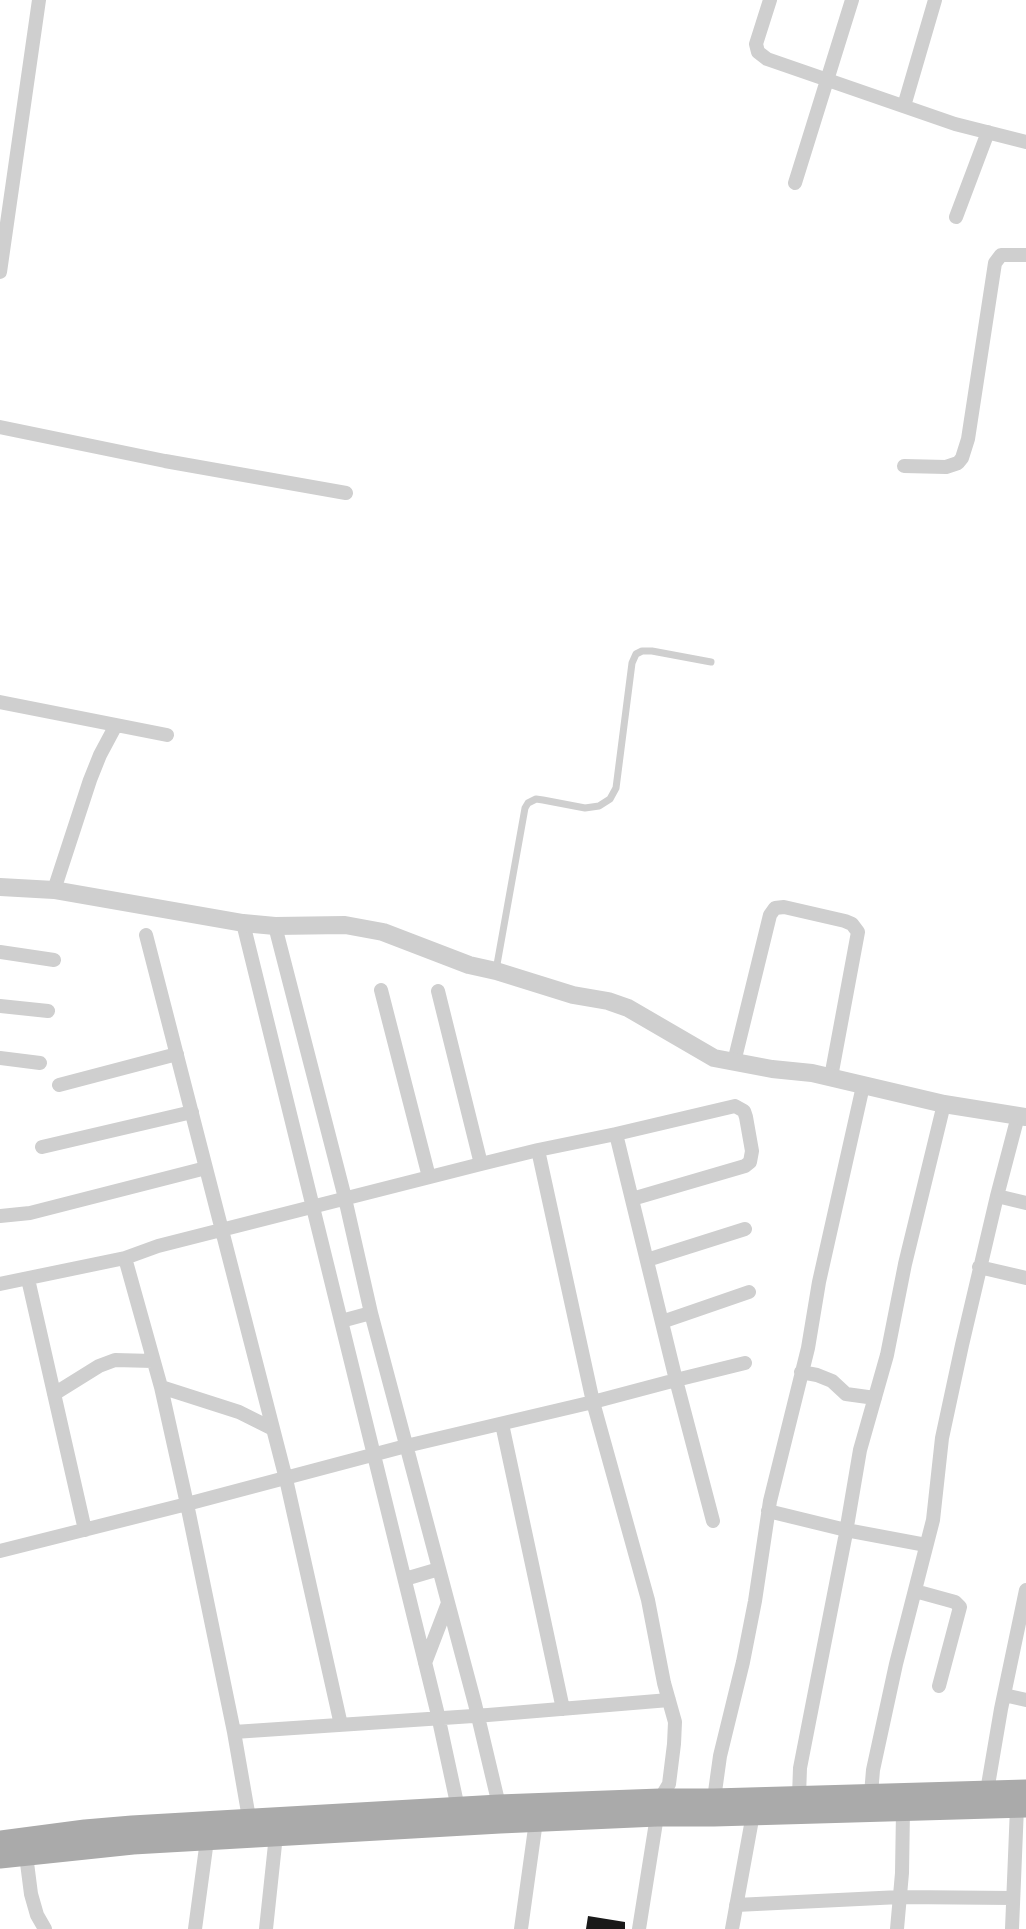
<!DOCTYPE html>
<html>
<head>
<meta charset="utf-8">
<style>
	body { margin:0 }
	canvas { display:block; background:#fff }
</style>
</head>
<body>
<canvas width="1026" height="1929"></canvas>
<script>
const ctx = document.querySelector('canvas').getContext('2d');
ctx.lineJoin = 'round';
function fill(path, color) { ctx.fillStyle = color; ctx.fill(path, 'evenodd'); }
const poly = rows => new Path2D(rows.map(r => 'M' + r).join(''));
function stroke(path, color, width, dash) { ctx.strokeStyle = color; ctx.lineWidth = width; ctx.lineCap = dash ? 'butt' : 'round'; ctx.setLineDash(dash || []); ctx.stroke(path); }
fill(poly([
	[588,1916,625,1922,625,1929,586,1929]
]), '#191919');
stroke(poly([
	[496,970,525,808,528,803,536,799,543,800,585,808,599,806,610,799,616,788,632,663,636,654,642,651,652,651,711,662]
]), '#cfcfcf', 7);
stroke(poly([
	[770,0,756,44,758,52,767,59,955,124,1026,142],
	[904,106,935,0],
	[795,183,852,0],
	[956,217,988,132],
	[0,272,39,0],
	[0,427,165,461,346,493],
	[904,466,946,467,958,463,962,458,968,439,995,263,1001,255,1026,255],
	[0,702,167,735],
	[54,890,90,780,100,755,116,725],
	[243,923,437,1711,458,1808],
	[275,926,344,1194,371,1313,475,1704,499,1805],
	[146,935,286,1479,341,1725],
	[0,952,54,960],
	[381,990,429,1177],
	[438,991,481,1164],
	[0,1006,48,1011],
	[0,1058,40,1063],
	[734,1062,770,915,775,908,784,907,845,921,852,924,858,932,831,1077],
	[59,1085,177,1054],
	[616,1134,735,1106,744,1111,746,1117,752,1151,750,1162,745,1166,632,1199],
	[42,1147,192,1112],
	[538,1150,593,1402,648,1600,664,1683,675,1722,674,1744,669,1784,660,1799],
	[997,1196,1026,1203],
	[0,1216,30,1213,206,1168],
	[647,1260,745,1229],
	[979,1267,1026,1278],
	[28,1279,85,1530],
	[0,1284,125,1258],
	[341,1321,371,1313],
	[662,1322,749,1292],
	[801,1372,817,1375,832,1381,846,1394,875,1398],
	[161,1387,239,1412,273,1429],
	[54,1394,99,1366,115,1360,153,1361],
	[502,1424,563,1709],
	[768,1511,846,1530,926,1545],
	[713,1521,676,1380,616,1134,538,1150,481,1164,158,1246,125,1258,161,1387,187,1504,406,1446,593,1402,676,1380,745,1363],
	[0,1551,187,1504,234,1732,488,1715,669,1700],
	[405,1579,439,1569],
	[915,1591,955,1602,960,1607,939,1686],
	[425,1663,448,1603],
	[1004,1695,1026,1700],
	[234,1732,249,1818],
	[987,1791,1001,1709,1026,1590],
	[871,1794,873,1770,896,1664,933,1520,942,1438,962,1345,997,1196,1018,1116],
	[799,1796,800,1768,845,1538,860,1450,887,1355,905,1264,944,1104],
	[714,1799,720,1756,743,1662,755,1601,770,1501,808,1348,819,1282,863,1086],
	[26,1855,31,1894,37,1915,45,1929],
	[736,1905,900,1897,1013,1898],
	[195,1929,207,1840],
	[266,1929,276,1835],
	[521,1929,536,1821],
	[639,1929,657,1816],
	[732,1929,753,1814],
	[897,1929,902,1873,903,1811],
	[1012,1929,1017,1807]
]), '#cfcfcf', 14);
stroke(poly([
	[0,887,54,890,243,923,275,926,345,925,383,932,469,965,496,971,573,995,608,1001,628,1008,714,1058,772,1069,812,1073,944,1104,1026,1117]
]), '#cfcfcf', 18);
stroke(poly([
	[0,1841,85,1830,132,1826,499,1805,660,1799,714,1799,1026,1790],
	[0,1858,133,1844,500,1823,657,1816,714,1816,1026,1807]
]), '#aaa', 21);
</script>
</body>
</html>
